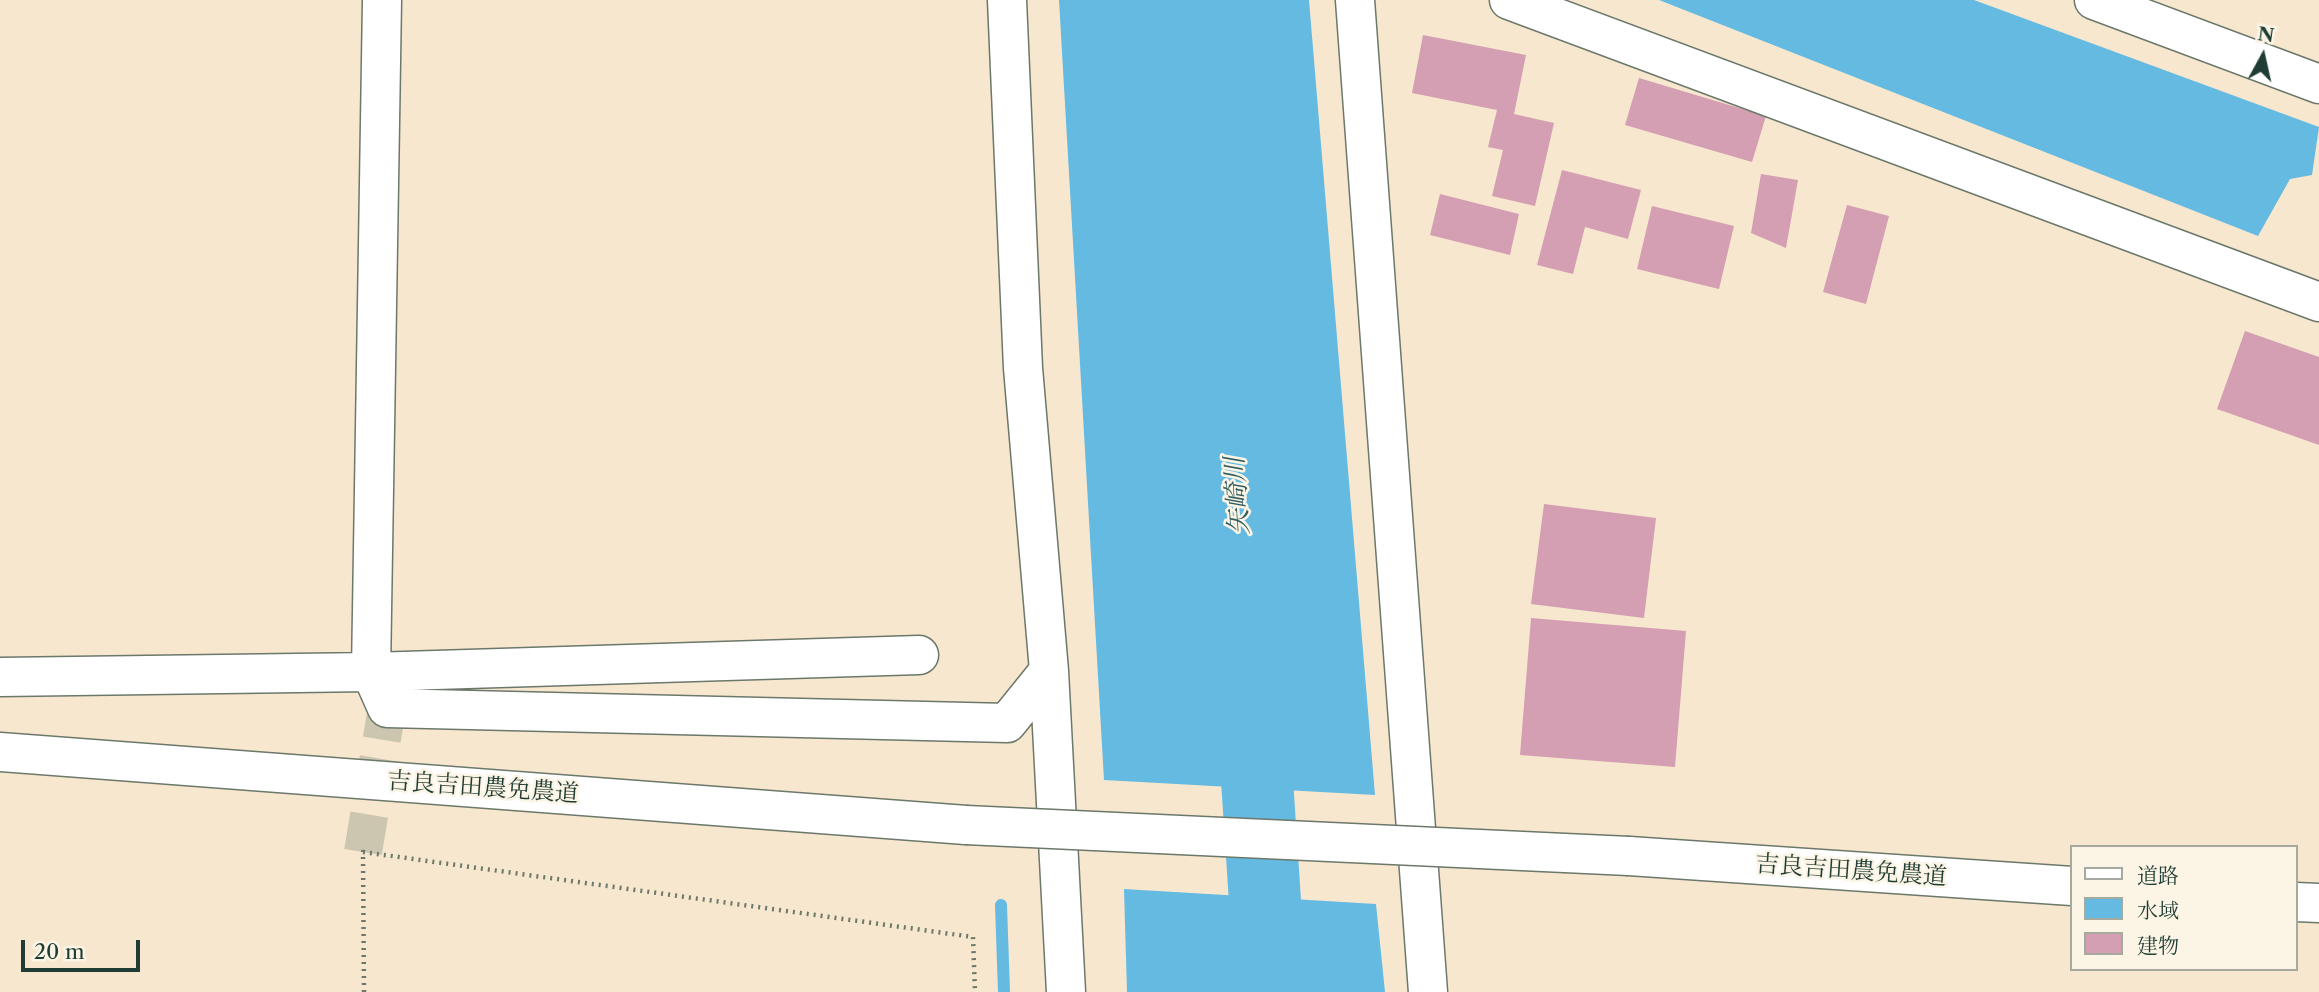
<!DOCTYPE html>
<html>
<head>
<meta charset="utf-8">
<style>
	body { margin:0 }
	#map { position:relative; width:2319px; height:992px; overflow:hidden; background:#f7e7cf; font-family:"Libre Caslon Text","Noto Serif JP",serif }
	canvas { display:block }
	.legend { position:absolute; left:2070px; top:845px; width:228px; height:126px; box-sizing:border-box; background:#fcf5e5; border:2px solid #a4ab9e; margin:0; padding:9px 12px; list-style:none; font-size:21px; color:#1f3d34 }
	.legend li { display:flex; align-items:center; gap:14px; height:35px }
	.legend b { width:35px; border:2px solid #a4ab9e }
	.north { position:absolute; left:2228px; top:21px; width:70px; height:70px; -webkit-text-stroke:5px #fcf5e5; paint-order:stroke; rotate:8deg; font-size:19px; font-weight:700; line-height:28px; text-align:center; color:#1f3d34 }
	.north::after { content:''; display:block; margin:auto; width:24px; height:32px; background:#1f3d34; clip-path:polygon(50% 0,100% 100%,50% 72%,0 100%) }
	.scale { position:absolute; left:21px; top:940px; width:119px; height:32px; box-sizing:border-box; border:4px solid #1f3d34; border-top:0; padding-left:9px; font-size:21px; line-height:24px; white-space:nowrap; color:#1f3d34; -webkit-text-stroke:5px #fcf5e5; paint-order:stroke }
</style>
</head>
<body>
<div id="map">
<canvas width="2319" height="992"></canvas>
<ul class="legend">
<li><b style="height:9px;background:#fff"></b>道路</li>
<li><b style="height:19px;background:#65bae2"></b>水域</li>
<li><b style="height:19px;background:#d49eb3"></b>建物</li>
</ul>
<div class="north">N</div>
<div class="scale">20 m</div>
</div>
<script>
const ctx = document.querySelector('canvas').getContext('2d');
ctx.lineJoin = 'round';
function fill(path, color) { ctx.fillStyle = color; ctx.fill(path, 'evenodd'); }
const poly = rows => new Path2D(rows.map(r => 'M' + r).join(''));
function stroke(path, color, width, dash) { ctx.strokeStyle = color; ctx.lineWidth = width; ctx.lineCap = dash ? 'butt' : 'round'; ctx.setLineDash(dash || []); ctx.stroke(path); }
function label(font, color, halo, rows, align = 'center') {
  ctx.font = font + ' "Libre Caslon Text","Noto Serif JP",serif'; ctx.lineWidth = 5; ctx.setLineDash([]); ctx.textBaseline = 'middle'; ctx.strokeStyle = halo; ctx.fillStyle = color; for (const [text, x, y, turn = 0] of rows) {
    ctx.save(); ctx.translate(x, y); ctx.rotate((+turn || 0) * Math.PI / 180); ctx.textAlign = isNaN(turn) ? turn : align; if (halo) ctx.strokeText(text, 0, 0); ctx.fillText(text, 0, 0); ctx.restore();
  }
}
fill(poly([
	[1059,0,1309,0,1375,795,1104,780],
	[1659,0,1974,0,2319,127,2312,175,2290,179,2258,236],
	[1124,889,1376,904,1385,992,1127,992]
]), '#65bae2');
stroke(poly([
	[1001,905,1004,992]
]), '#65bae2', 12);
stroke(poly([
	[1251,689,1271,992]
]), '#65bae2', 72);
fill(poly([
	[1423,35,1526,55,1514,114,1554,123,1535,206,1492,196,1503,150,1488,147,1497,110,1412,93],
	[1639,78,1766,116,1752,162,1625,125],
	[1562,170,1641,190,1628,239,1585,227,1573,274,1537,265],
	[1761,174,1798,180,1786,248,1751,233],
	[1440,194,1519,214,1510,255,1430,235],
	[1847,205,1889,216,1866,304,1823,292],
	[1652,206,1734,226,1719,289,1637,269],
	[2245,331,2319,357,2319,445,2217,409],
	[1544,504,1656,518,1644,618,1531,604],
	[1531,618,1686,631,1675,767,1520,755]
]), '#d49eb3');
stroke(poly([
	[363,852,387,708]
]), '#ccc5b0', 38, [38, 19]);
const minor = poly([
	[382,0,371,672,387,708,1007,723,1049,671],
	[1007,0,1023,368,1049,671,1066,992],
	[1355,0,1428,992],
	[1509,0,2319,302],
	[2094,0,2319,84],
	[0,677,371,672,919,655],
	[0,752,966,825],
	[1629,856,2072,886],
	[2296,902,2319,903]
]);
stroke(minor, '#6b786a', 41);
stroke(poly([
	[364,992,363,852,973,937,975,992]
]), '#6b786a', 4.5, [2, 5]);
stroke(minor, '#fff', 38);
const minorBridge = poly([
	[966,825,1629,856]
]);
stroke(minorBridge, '#6b786a', 41, []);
stroke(minorBridge, '#fff', 38);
label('24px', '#1f3d34', '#fcf5e5', [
	["吉良吉田農免農道",483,788,4],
	["吉良吉田農免農道",1851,871,4]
]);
label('italic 26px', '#305c60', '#fcf5e5', [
	["矢崎川",1238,496,-94]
]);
</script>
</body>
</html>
